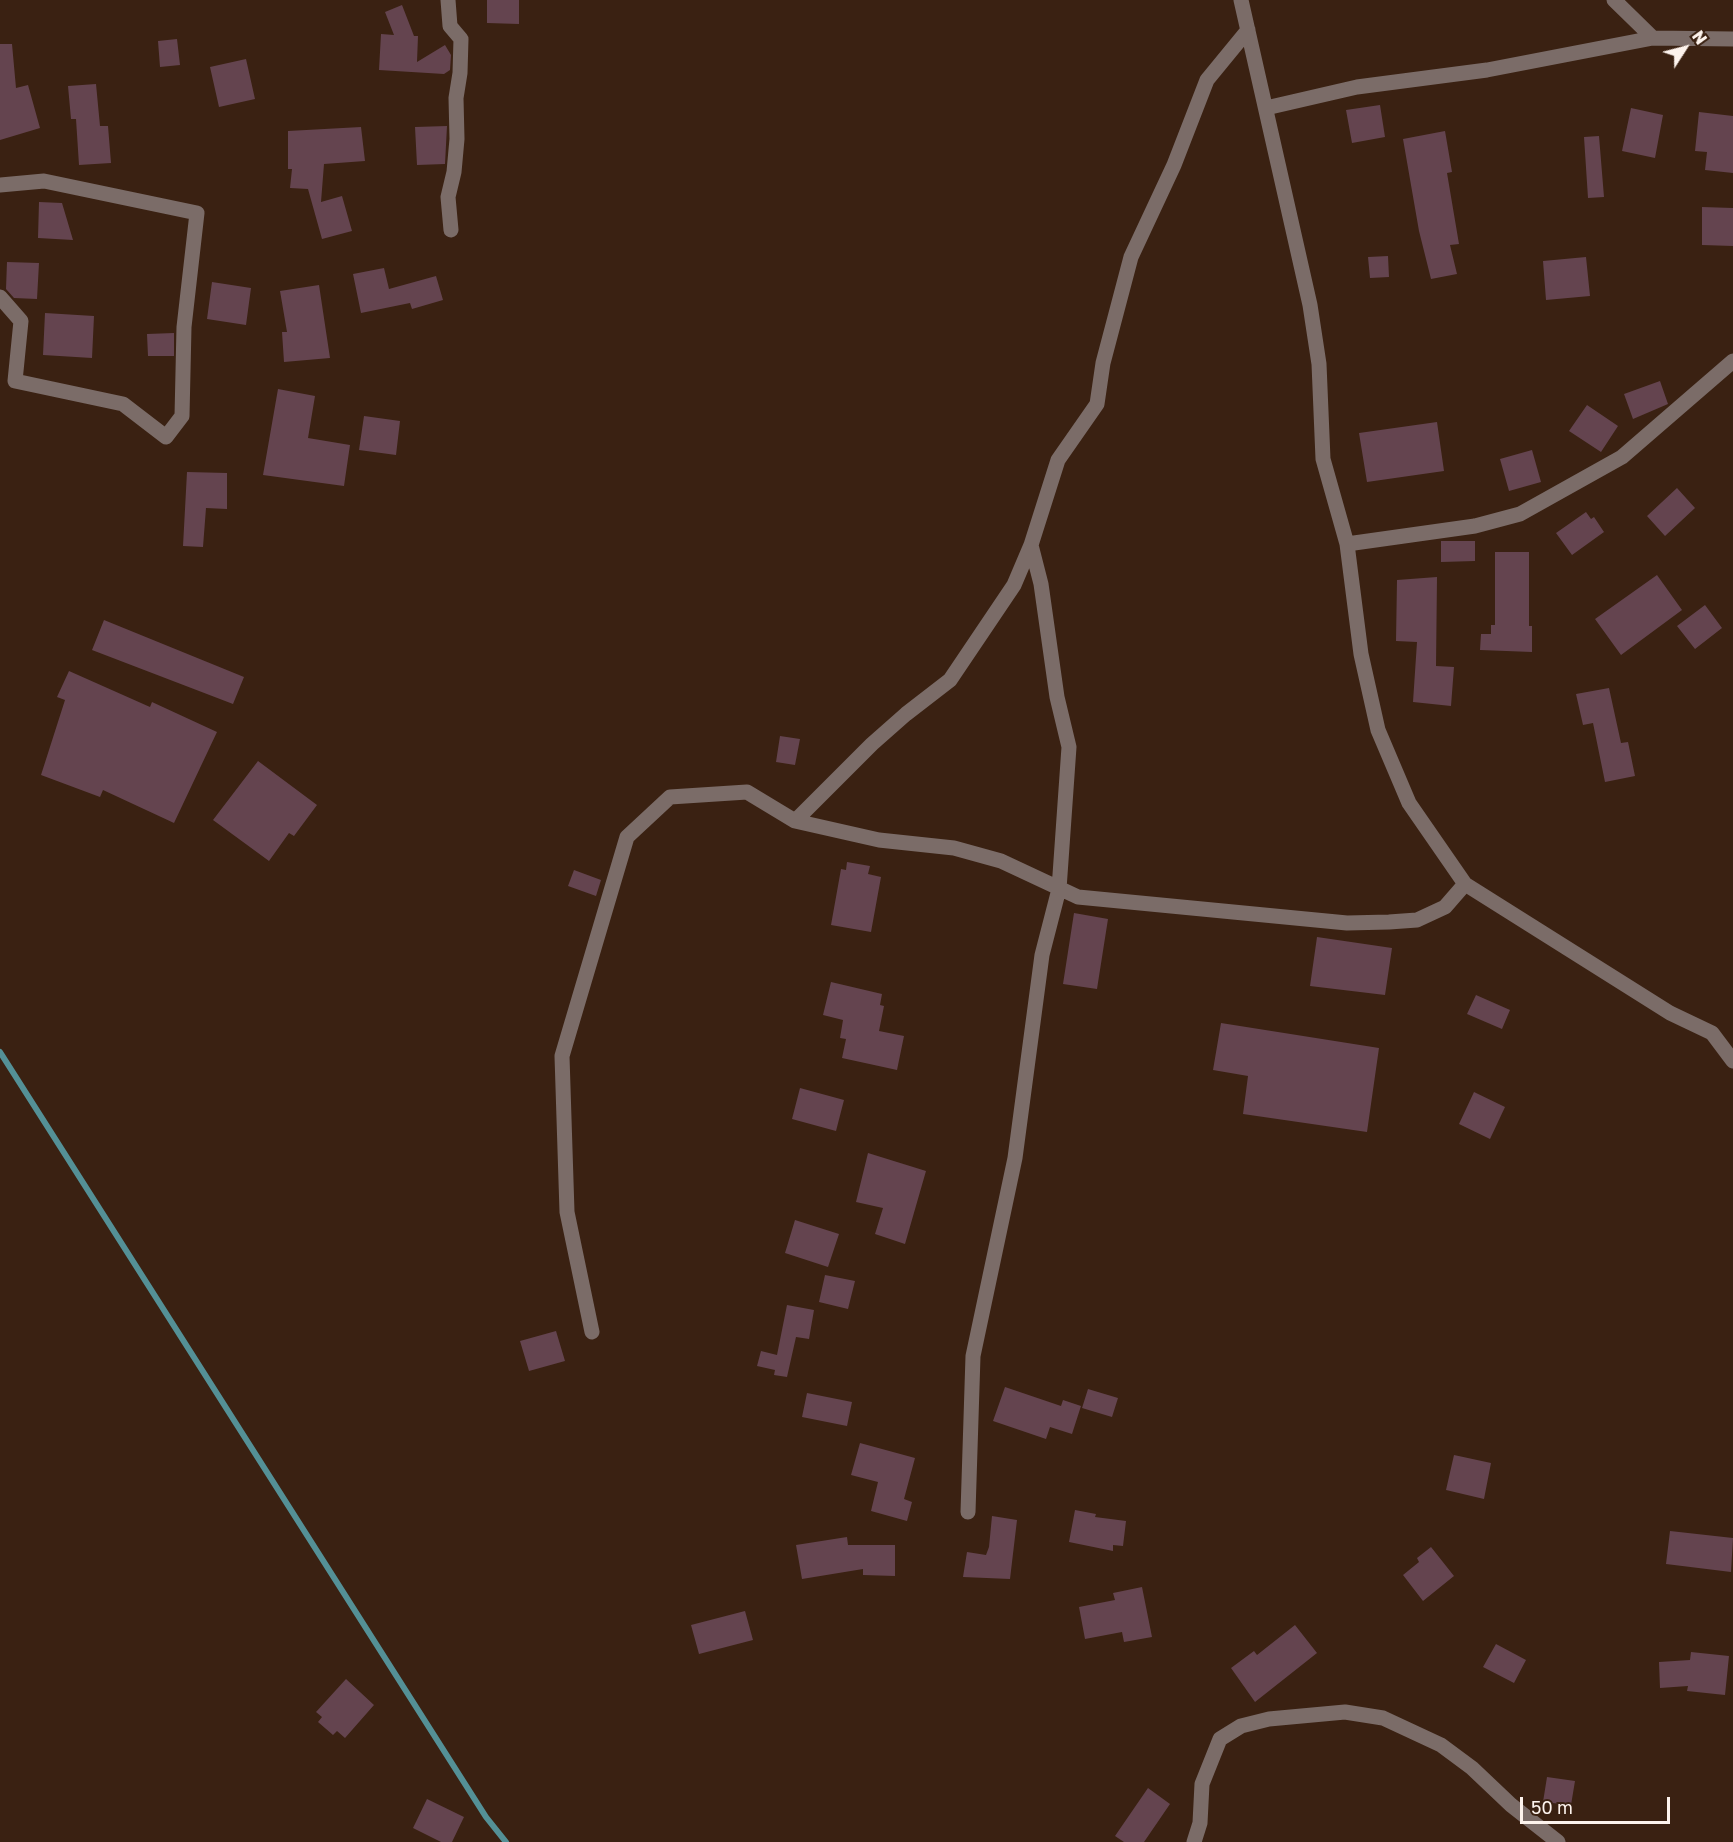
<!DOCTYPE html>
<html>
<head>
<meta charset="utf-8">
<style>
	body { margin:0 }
	#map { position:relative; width:1733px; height:1842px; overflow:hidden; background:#3a2112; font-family:"Golos Text",sans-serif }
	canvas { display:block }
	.north { position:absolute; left:1655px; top:18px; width:60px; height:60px; -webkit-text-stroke:4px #3a2112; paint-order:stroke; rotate:54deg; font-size:16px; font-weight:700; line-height:24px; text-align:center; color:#fdf3ed }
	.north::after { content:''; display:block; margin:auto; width:21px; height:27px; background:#fdf3ed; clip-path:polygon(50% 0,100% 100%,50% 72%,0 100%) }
	.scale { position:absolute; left:1520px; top:1797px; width:150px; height:27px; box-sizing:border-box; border:3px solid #fdf3ed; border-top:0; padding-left:8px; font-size:18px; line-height:21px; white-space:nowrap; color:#fdf3ed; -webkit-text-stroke:4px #3a2112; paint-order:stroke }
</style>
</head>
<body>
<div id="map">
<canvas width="1733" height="1842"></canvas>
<div class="north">N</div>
<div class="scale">50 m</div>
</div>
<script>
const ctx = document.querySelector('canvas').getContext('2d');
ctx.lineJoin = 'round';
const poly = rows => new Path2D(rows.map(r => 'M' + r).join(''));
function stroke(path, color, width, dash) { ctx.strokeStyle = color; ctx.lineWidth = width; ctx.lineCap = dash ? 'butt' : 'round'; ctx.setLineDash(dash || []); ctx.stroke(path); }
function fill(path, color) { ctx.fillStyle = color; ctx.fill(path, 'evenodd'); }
stroke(poly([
	[0,1052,486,1817,506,1842]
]), '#549096', 6);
fill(poly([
	[487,0,519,0,519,24,487,23],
	[402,5,414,36,418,36,417,62,445,45,451,55,450,70,444,74,379,70,381,34,394,35,385,12],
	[177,39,180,65,160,67,158,41],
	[0,44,12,44,16,88,28,85,40,128,0,140],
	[246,59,255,99,219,107,210,67],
	[96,84,100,126,108,126,111,163,79,165,76,119,71,119,68,86],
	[1380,105,1385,137,1352,143,1346,110],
	[1631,108,1663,115,1655,158,1622,151],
	[1699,112,1733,116,1733,173,1705,170,1707,152,1695,151],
	[447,126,445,164,417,165,415,127],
	[361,127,365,161,324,164,321,202,342,196,352,231,322,239,308,189,290,188,292,169,288,169,288,131],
	[1445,131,1452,172,1447,173,1459,244,1450,245,1457,274,1431,279,1419,231,1403,139],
	[1599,136,1604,197,1588,198,1584,137],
	[39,202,62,203,73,240,38,238],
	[1702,207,1733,208,1733,246,1702,245],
	[1388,256,1389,277,1370,278,1368,257],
	[1586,257,1590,296,1546,300,1543,261],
	[7,262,39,263,37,299,14,298,6,289],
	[384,268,389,289,436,276,443,300,412,309,410,303,361,313,353,274],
	[212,282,251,288,246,325,207,319],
	[319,285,330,358,284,362,282,332,287,332,280,291],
	[45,313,94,316,92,358,43,355],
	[174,333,174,356,148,356,147,334],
	[1660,381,1668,404,1633,419,1624,394],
	[278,389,315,396,308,438,350,445,344,486,263,475],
	[1587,405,1618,426,1601,452,1569,431],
	[364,416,400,421,396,455,359,450],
	[1437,422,1444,471,1367,482,1359,433],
	[1532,450,1541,482,1509,491,1500,459],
	[187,472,227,473,227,509,206,508,203,547,183,546],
	[1677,488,1695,508,1665,536,1647,516],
	[1586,512,1591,519,1594,517,1604,532,1572,555,1556,533],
	[1441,541,1475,541,1475,561,1441,562],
	[1495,552,1529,552,1529,626,1532,626,1532,652,1480,650,1481,634,1491,634,1491,625,1495,625],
	[1657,575,1682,610,1621,655,1595,619],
	[1437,577,1436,666,1454,667,1451,706,1413,702,1417,642,1396,641,1397,580],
	[1705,605,1722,628,1695,649,1677,626],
	[104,620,244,677,233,704,92,650],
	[69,671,150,707,152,702,217,732,174,823,103,790,100,797,41,775,65,700,57,697],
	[1609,688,1621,743,1628,742,1635,776,1605,782,1593,723,1583,725,1576,694],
	[780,736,800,739,795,765,776,762],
	[258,761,317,805,294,836,289,833,269,861,213,820],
	[847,862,870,866,868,874,881,877,871,932,831,925,841,869,846,870],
	[574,870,601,880,596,896,568,886],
	[1074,913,1108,919,1097,989,1063,984],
	[1317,937,1392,948,1385,995,1310,986],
	[831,982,882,994,880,1005,884,1006,879,1031,904,1036,897,1070,842,1058,846,1039,840,1038,843,1020,823,1015],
	[1476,995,1510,1010,1502,1029,1467,1014],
	[1221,1023,1379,1048,1367,1132,1243,1114,1248,1076,1213,1070],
	[800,1088,844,1100,836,1131,792,1119],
	[1474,1092,1505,1107,1490,1139,1459,1124],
	[868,1153,926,1171,905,1244,875,1234,883,1208,856,1202],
	[795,1220,839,1234,828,1267,785,1253],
	[825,1275,855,1281,848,1309,819,1302],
	[787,1305,814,1310,809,1339,796,1337,787,1377,774,1375,775,1370,757,1366,761,1351,777,1355],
	[556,1331,565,1361,529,1371,520,1341],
	[1005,1387,1061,1406,1063,1400,1081,1406,1072,1434,1050,1427,1046,1439,993,1421],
	[1088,1389,1118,1398,1112,1417,1082,1408],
	[807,1393,852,1402,847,1426,802,1417],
	[860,1443,915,1458,904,1499,912,1502,907,1521,871,1511,878,1482,851,1475],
	[1454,1455,1491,1463,1484,1499,1446,1490],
	[1075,1510,1096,1514,1095,1517,1126,1521,1123,1546,1113,1545,1113,1551,1069,1542],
	[992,1516,1017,1520,1010,1579,963,1577,967,1552,986,1555,989,1547],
	[1670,1531,1733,1538,1731,1572,1666,1564],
	[847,1537,848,1545,895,1545,895,1576,863,1575,863,1569,802,1579,796,1545],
	[1431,1547,1454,1576,1423,1601,1403,1575,1419,1562,1417,1558],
	[1142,1587,1152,1637,1124,1642,1122,1632,1085,1639,1079,1607,1115,1600,1113,1593],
	[745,1611,753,1640,699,1654,691,1625],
	[1295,1625,1317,1653,1255,1702,1231,1668,1254,1651,1257,1655],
	[1496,1644,1526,1660,1514,1683,1483,1667],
	[1691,1652,1729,1656,1725,1695,1687,1691,1688,1686,1660,1688,1659,1662,1690,1660],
	[346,1679,374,1705,345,1738,337,1731,333,1735,318,1722,322,1717,316,1712],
	[1547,1777,1575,1781,1571,1805,1543,1802],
	[1148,1788,1170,1804,1144,1842,1124,1842,1115,1836],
	[427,1799,464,1817,452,1842,441,1842,413,1828]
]), '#64444f');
stroke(poly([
	[448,0,450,26,461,39,460,73,456,98,457,139,454,172,448,197,451,230],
	[1241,0,1310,305,1319,364,1323,459,1347,544,1361,654,1378,730,1409,803,1465,884,1670,1013,1712,1033,1733,1061],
	[1614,0,1653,38],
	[1266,108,1357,87,1487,70,1653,38,1733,39],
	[0,185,44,181,197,213,184,327,182,416,166,437,123,404,15,381,21,321,0,297],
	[1347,544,1475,526,1520,514,1622,457,1733,361],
	[795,821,872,744,906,714,950,680,1014,585,1031,545],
	[592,1332,567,1212,562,1056,627,837,670,797,747,792,795,821,879,840,954,848,1001,861,1078,897,1347,923,1389,922,1417,920,1445,907,1465,884],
	[968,1512,973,1356,1015,1158,1042,955,1059,889,1069,747,1057,697,1041,584,1031,545,1058,460,1097,404,1103,363,1131,257,1174,165,1207,80,1248,30],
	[1194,1842,1200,1823,1202,1784,1220,1739,1241,1726,1269,1719,1345,1712,1383,1718,1441,1745,1472,1768,1511,1805,1558,1842]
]), '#7b6c68', 15);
</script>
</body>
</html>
